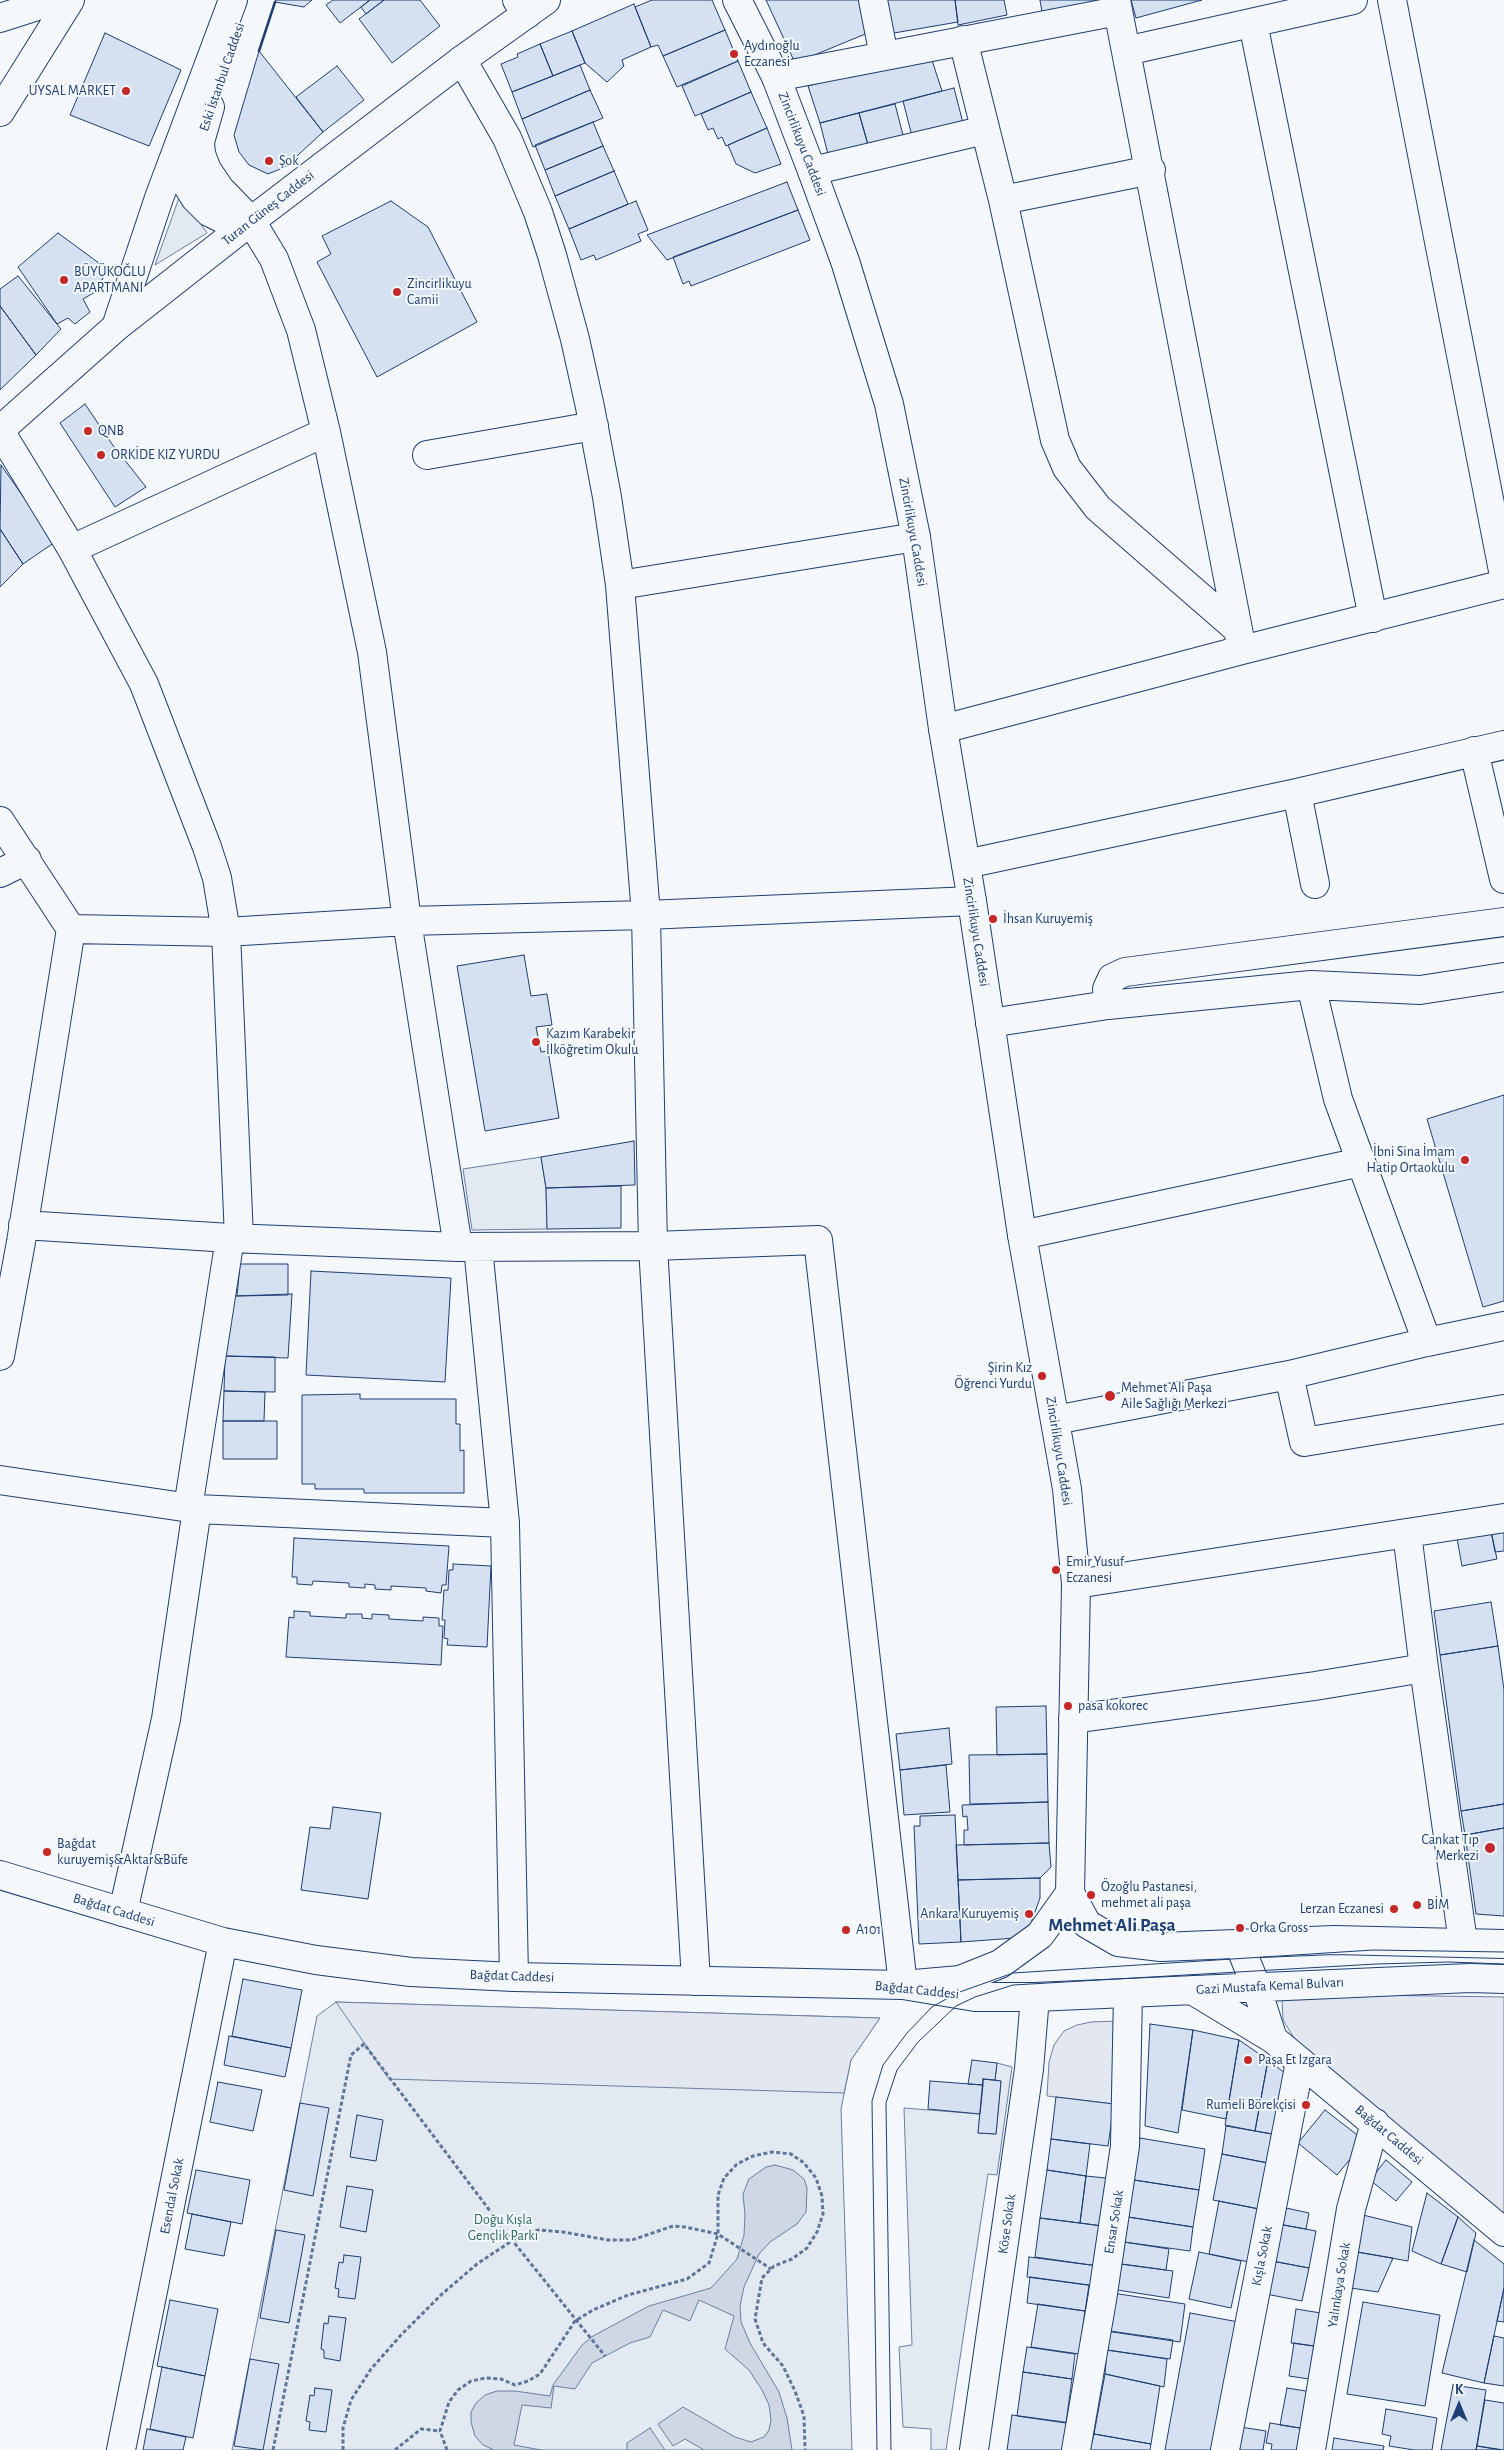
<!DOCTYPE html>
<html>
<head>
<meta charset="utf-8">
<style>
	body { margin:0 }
	#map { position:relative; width:1504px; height:2450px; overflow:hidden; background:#f4f7fb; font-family:"Alegreya Sans",sans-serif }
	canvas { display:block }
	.north { position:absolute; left:1434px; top:2380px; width:50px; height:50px; -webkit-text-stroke:4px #f4f7fb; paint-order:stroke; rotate:0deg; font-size:14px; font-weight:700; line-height:20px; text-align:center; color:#1d3f73 }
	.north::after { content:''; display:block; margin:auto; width:18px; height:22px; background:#1d3f73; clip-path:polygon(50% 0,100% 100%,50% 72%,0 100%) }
</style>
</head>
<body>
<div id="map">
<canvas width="1504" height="2450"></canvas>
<div class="north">K</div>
</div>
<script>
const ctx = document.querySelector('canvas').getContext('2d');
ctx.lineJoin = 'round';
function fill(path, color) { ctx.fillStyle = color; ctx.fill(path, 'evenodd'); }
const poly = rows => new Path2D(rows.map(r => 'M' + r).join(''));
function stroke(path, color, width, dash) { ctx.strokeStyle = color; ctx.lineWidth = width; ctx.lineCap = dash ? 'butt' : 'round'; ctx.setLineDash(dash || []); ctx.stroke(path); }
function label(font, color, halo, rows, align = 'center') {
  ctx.font = font + ' "Alegreya Sans",sans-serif'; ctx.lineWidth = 4; ctx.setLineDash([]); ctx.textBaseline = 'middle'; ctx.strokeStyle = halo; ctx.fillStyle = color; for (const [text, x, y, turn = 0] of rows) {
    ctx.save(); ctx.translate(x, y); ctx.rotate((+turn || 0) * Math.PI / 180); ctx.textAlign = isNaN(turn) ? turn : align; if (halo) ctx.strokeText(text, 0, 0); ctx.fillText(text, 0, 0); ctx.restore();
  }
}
const green = poly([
	[180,195,207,233,155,265,180,195],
	[541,1157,546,1188,547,1229,472,1230,463,1169,541,1157],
	[336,2002,880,2018,851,2060,841,2109,852,2450,232,2450,317,2016,336,2002],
	[997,2063,1012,2067,997,2175,988,2174,946,2450,931,2450,931,2429,903,2427,899,2347,912,2345,904,2108,980,2114,978,2133,996,2134,1001,2081,995,2080,997,2063]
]);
fill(green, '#e3e9f0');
stroke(green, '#687fa3', 1);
const parking = poly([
	[1294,1994,1504,1997,1504,2216,1296,2041,1283,2020,1282,2000,1294,1994],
	[336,2002,880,2018,851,2060,844,2093,389,2079,336,2002],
	[1119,2021,1114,2104,1047,2096,1049,2062,1054,2045,1064,2031,1077,2025,1091,2022,1119,2021]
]);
fill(parking, '#e3e8f0');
stroke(parking, '#687fa3', 1);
const water = poly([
	[775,2165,793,2170,804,2179,807,2188,806,2212,797,2224,770,2242,759,2254,744,2287,740,2306,741,2322,750,2343,779,2392,787,2418,792,2450,704,2450,685,2439,673,2446,658,2424,683,2407,735,2437,751,2442,764,2437,769,2430,771,2420,769,2405,762,2390,749,2370,725,2349,734,2316,699,2300,690,2321,663,2310,650,2337,630,2343,592,2363,575,2389,554,2386,551,2408,522,2405,514,2445,541,2450,494,2450,483,2445,475,2436,471,2422,471,2412,476,2403,485,2395,497,2391,515,2391,550,2396,553,2385,582,2345,593,2336,649,2306,711,2288,737,2259,744,2235,745,2215,743,2194,749,2179,766,2167,775,2165],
	[650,2428,665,2450,627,2450,627,2443,650,2428]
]);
fill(water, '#cfd7e4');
stroke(water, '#687fa3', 1);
const building = poly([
	[276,0,312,0,304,7,275,2,276,0],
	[333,0,370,0,340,23,326,5,333,0],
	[370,0,384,0,366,14,361,7,370,0],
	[384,0,420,0,440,26,392,63,359,19,384,0],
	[652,0,712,0,725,30,663,56,658,45,651,47,635,7,652,0],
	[766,0,862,0,875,30,795,63,766,0],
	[883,0,955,0,958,22,888,34,883,0],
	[955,0,1004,0,1007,15,958,25,955,0],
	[1040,0,1095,0,1095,2,1042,12,1040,0],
	[1131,0,1202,0,1136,18,1131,0],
	[634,4,651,47,622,60,624,66,607,82,585,63,572,31,634,4],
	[725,30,738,61,677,87,663,56,725,30],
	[572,31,585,63,553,76,540,44,572,31],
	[105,33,181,70,149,146,70,115,105,33],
	[540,44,553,76,512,92,501,64,518,57,517,54,540,44],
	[259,51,323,132,285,167,268,174,249,165,239,152,234,135,259,51],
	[930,54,942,91,820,123,808,86,930,54],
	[738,61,751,92,695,116,682,86,738,61],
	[580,65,590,90,522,119,512,92,580,65],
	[337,66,364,100,323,132,296,97,337,66],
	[954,88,964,127,913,140,903,101,954,88],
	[590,90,603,118,533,147,522,119,590,90],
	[751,92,767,128,726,146,722,137,718,139,713,128,708,130,701,114,751,92],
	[895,104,905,143,870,152,859,113,895,104],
	[859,113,870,152,830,162,820,123,859,113],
	[593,122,603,146,545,170,535,145,593,122],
	[767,128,781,164,755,173,736,164,728,145,767,128],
	[603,146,614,171,555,196,545,170,603,146],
	[614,171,628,204,569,229,555,196,614,171],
	[787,182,798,210,667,260,647,235,787,182],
	[391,201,428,227,477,322,377,377,317,262,331,254,322,236,391,201],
	[636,201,648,230,638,234,641,241,596,260,594,255,581,260,569,229,636,201],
	[798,210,810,240,691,286,689,281,683,284,673,257,798,210],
	[58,233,107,269,97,291,83,299,90,312,75,324,68,318,57,324,18,267,58,233],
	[18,276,61,329,36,355,0,306,0,289,18,276],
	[0,306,36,355,0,390,0,306],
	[85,404,112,444,146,487,115,507,60,423,85,404],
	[1,465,55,542,23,564,0,529,1,465],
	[0,529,23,564,0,587,0,529],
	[524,955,531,996,547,994,552,1025,536,1027,541,1052,548,1051,559,1118,485,1131,457,966,524,955],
	[1504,1095,1504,1301,1483,1307,1427,1119,1504,1095],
	[634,1141,635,1185,546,1188,541,1157,634,1141],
	[621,1186,621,1228,547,1229,546,1188,621,1186],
	[240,1264,288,1264,288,1295,237,1296,240,1264],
	[311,1271,451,1278,445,1382,306,1375,311,1271],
	[292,1294,288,1358,225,1356,234,1296,292,1294],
	[225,1356,275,1357,275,1392,224,1391,225,1356],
	[224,1391,265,1392,264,1421,223,1421,224,1391],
	[360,1394,360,1399,456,1399,456,1424,460,1424,460,1451,464,1450,464,1493,364,1493,364,1489,315,1489,315,1484,302,1484,302,1395,360,1394],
	[223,1421,277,1421,277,1459,223,1459,223,1421],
	[1504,1524,1504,1551,1495,1552,1490,1526,1504,1524],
	[1490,1526,1497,1559,1462,1566,1456,1533,1490,1526],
	[294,1538,449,1546,446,1585,442,1585,441,1593,426,1591,426,1588,391,1586,391,1590,375,1589,375,1585,365,1584,365,1588,349,1587,349,1583,313,1581,312,1585,297,1584,297,1577,292,1577,294,1538],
	[453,1564,491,1566,487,1647,447,1645,448,1639,444,1638,445,1620,442,1620,444,1590,448,1590,449,1570,453,1570,453,1564],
	[1491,1602,1498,1646,1440,1655,1434,1611,1491,1602],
	[294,1611,310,1612,310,1616,346,1618,346,1614,362,1614,362,1618,372,1619,372,1614,389,1615,389,1619,423,1621,423,1617,439,1618,439,1626,443,1626,441,1665,286,1657,289,1617,294,1618,294,1611],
	[1498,1646,1504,1690,1504,1804,1461,1811,1440,1655,1498,1646],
	[1046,1706,1047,1754,997,1755,996,1707,1046,1706],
	[949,1728,952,1764,900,1770,896,1734,949,1728],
	[1047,1754,1048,1802,970,1804,969,1755,1047,1754],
	[946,1765,950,1812,904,1815,900,1770,946,1765],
	[1048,1802,1049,1843,964,1845,964,1830,968,1830,967,1816,963,1817,962,1805,1048,1802],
	[1504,1804,1504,1828,1465,1835,1461,1811,1504,1804],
	[333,1807,381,1813,368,1899,301,1890,310,1827,330,1829,333,1807],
	[955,1815,961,1942,919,1944,914,1826,920,1826,920,1816,955,1815],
	[1504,1828,1504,1916,1476,1914,1465,1835,1504,1828],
	[1049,1843,1051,1867,1040,1878,958,1880,956,1845,1049,1843],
	[1040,1878,1040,1898,1031,1923,1015,1938,961,1942,958,1880,1040,1878],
	[243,1979,302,1990,291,2048,232,2036,243,1979],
	[1150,2024,1193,2030,1178,2133,1145,2126,1150,2024],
	[1193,2030,1239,2040,1226,2119,1182,2110,1193,2030],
	[229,2036,291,2048,285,2077,224,2065,229,2036],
	[1239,2040,1268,2060,1255,2131,1225,2125,1239,2040],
	[972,2060,997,2063,995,2080,983,2079,983,2085,968,2084,972,2060],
	[1268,2060,1290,2077,1278,2135,1255,2131,1268,2060],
	[983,2079,1001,2081,996,2134,978,2133,983,2079],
	[930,2081,983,2085,980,2114,928,2109,930,2081],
	[218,2082,262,2090,253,2131,210,2122,218,2082],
	[1056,2097,1114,2104,1108,2146,1051,2139,1056,2097],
	[300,2103,329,2108,313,2196,284,2190,300,2103],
	[1325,2110,1365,2141,1337,2175,1298,2143,1325,2110],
	[357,2115,383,2120,376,2161,350,2157,357,2115],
	[1226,2126,1278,2135,1273,2164,1222,2154,1226,2126],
	[1140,2138,1205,2149,1199,2190,1134,2180,1140,2138],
	[1051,2139,1090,2144,1086,2176,1047,2170,1051,2139],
	[1222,2154,1273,2164,1264,2210,1213,2200,1222,2154],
	[1386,2160,1412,2182,1396,2201,1370,2180,1386,2160],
	[196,2170,250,2180,242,2224,187,2213,196,2170],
	[1047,2170,1086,2176,1080,2223,1040,2218,1047,2170],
	[1086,2176,1115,2179,1109,2227,1080,2223,1086,2176],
	[1134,2180,1199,2190,1193,2227,1128,2217,1134,2180],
	[347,2186,373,2190,366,2232,340,2227,347,2186],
	[1427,2193,1458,2217,1441,2264,1412,2251,1427,2193],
	[1219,2201,1264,2210,1254,2263,1209,2254,1219,2201],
	[1286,2208,1309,2213,1306,2229,1283,2225,1286,2208],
	[192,2214,231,2222,224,2256,185,2249,192,2214],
	[1363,2215,1412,2227,1408,2261,1357,2252,1363,2215],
	[1128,2217,1193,2227,1190,2251,1124,2242,1128,2217],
	[1458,2217,1476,2233,1467,2272,1441,2264,1458,2217],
	[1040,2218,1103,2226,1098,2266,1035,2257,1040,2218],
	[1279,2224,1316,2231,1309,2268,1272,2261,1279,2224],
	[276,2230,305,2235,289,2323,260,2318,276,2230],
	[1474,2240,1504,2264,1504,2288,1484,2383,1442,2373,1474,2240],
	[1124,2242,1169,2249,1166,2270,1121,2264,1124,2242],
	[1199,2252,1241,2261,1231,2308,1189,2299,1199,2252],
	[1357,2252,1393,2258,1378,2292,1351,2288,1357,2252],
	[344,2255,361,2257,355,2299,338,2297,339,2289,335,2288,339,2262,343,2263,344,2255],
	[1029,2257,1098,2266,1095,2286,1027,2277,1029,2257],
	[1272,2261,1309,2268,1302,2301,1266,2294,1272,2261],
	[1121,2264,1173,2271,1169,2298,1117,2290,1121,2264],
	[1030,2277,1089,2285,1085,2311,1027,2303,1030,2277],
	[1504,2288,1504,2322,1497,2321,1504,2288],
	[1112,2293,1185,2304,1180,2342,1106,2331,1112,2293],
	[170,2300,218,2309,205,2376,157,2366,170,2300],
	[1363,2302,1440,2315,1425,2406,1347,2394,1363,2302],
	[1038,2304,1085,2311,1079,2354,1031,2347,1038,2304],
	[1296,2309,1327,2314,1321,2347,1291,2343,1296,2309],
	[1190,2313,1244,2323,1221,2450,1165,2450,1190,2313],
	[329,2316,346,2318,340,2361,324,2358,324,2350,321,2349,324,2323,328,2324,329,2316],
	[1110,2331,1173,2340,1170,2359,1107,2350,1110,2331],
	[1494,2336,1504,2338,1504,2386,1484,2383,1494,2336],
	[1294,2343,1314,2346,1309,2379,1289,2376,1294,2343],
	[1027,2347,1075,2354,1072,2379,1023,2372,1027,2347],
	[1107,2350,1167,2359,1164,2387,1105,2374,1107,2350],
	[250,2359,279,2364,263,2450,234,2446,250,2359],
	[162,2367,205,2376,193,2438,150,2429,162,2367],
	[1023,2372,1072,2379,1066,2423,1017,2416,1023,2372],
	[1105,2374,1160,2386,1151,2444,1094,2434,1105,2374],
	[1453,2385,1486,2390,1476,2450,1441,2450,1453,2385],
	[315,2388,332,2390,326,2432,309,2430,310,2422,306,2421,310,2395,314,2396,315,2388],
	[1287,2388,1312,2392,1306,2429,1280,2425,1287,2388],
	[1485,2400,1504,2403,1504,2450,1477,2446,1485,2400],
	[1386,2409,1437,2418,1432,2450,1414,2450,1389,2446,1391,2436,1382,2434,1386,2409],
	[1012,2415,1071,2423,1067,2450,1007,2450,1012,2415],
	[1270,2423,1306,2429,1302,2450,1271,2450,1272,2444,1266,2443,1270,2423],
	[1234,2426,1266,2431,1263,2450,1230,2450,1234,2426],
	[147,2429,186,2437,183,2450,143,2450,147,2429],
	[1094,2434,1151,2444,1150,2450,1090,2450,1094,2434],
	[1334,2438,1384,2446,1383,2450,1332,2450,1334,2438],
	[1477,2446,1500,2450,1476,2450,1477,2446]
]);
fill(building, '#d5e0f0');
stroke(building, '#1d3f73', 1);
const minor = poly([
	[517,0,527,14],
	[873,0,884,56],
	[1116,0,1242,650],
	[1392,0,1504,576],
	[0,18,56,0],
	[1253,23,1373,618],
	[963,40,1003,200,1055,440,1067,468,1098,508,1236,628],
	[1126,51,1353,0],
	[462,60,507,138,538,212,552,255,575,339,590,407,607,497,620,585,646,915,653,1246,696,1981],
	[776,77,1118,11],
	[0,112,70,0],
	[812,171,985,130],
	[1003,200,1151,170],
	[251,221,274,259,301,330,326,432,372,652,407,921,458,1247],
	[0,431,72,549,144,684,207,847,217,878,226,932,239,1238],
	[427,455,594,426],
	[72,549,326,432],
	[620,585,916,537],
	[943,729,1242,650,1504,584],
	[1474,751,1504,879],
	[1297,793,1315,884],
	[0,821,71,929,21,1242,0,1356],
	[966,864,1297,793,1504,745],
	[0,873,27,860],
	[71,929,226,932,407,921,646,915,972,901],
	[1311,985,1338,1099,1427,1342],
	[1108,1005,1107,989,1112,978,1125,972,1504,922],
	[990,1023,1108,1005,1311,985,1420,990,1504,977],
	[23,1225,230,1238,458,1247,653,1246,818,1240,903,1985],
	[1022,1235,1361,1162],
	[478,1247,505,1523,514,1977],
	[1289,1375,1304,1442,1504,1409],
	[1055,1420,1289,1375,1427,1342,1504,1326],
	[0,1480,197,1509,505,1523],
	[188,1508,230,1238],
	[1407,1533,1424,1668,1463,1942],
	[1076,1584,1504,1518],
	[1073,1719,1315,1686,1424,1668],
	[123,1912,166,1719,197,1509],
	[1076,2450,1102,2300,1125,2146,1128,1993],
	[1225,2450,1300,2062],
	[1311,2450,1351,2209,1375,2123]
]);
const major = poly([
	[737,0,776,77,812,171,845,261,889,404,916,537,943,729,972,901,1022,1235,1067,1489,1076,1584,1070,1893,1040,1935,1000,1964,960,1980,903,1985],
	[210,107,200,142,201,154,207,170,220,189,251,221],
	[182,143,183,171,187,185,195,198,209,212,221,218,251,221],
	[116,327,159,198,233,0],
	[0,430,116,327,251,221,462,60,546,0],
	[0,1875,223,1942,316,1960,411,1972,514,1977,903,1985,975,1997,1035,1997,1470,1978,1504,1979],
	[1070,1893,1087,1924,1118,1942,1161,1947,1334,1940,1504,1944],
	[1239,1944,1256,1986,1273,2039],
	[1192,1990,1273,2039,1504,2232],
	[121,2450,223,1942],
	[974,2450,1029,2069,1035,1997]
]);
stroke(minor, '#1d3f73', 30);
stroke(major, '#1d3f73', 30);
stroke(poly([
	[273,2450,351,2055,364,2044,512,2240,605,2356],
	[343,2450,343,2428,351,2400,371,2369,401,2335,442,2294,477,2264,522,2234,539,2230,563,2232,608,2240,632,2240,673,2226,685,2227,718,2234,771,2269],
	[395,2450,421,2429,440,2431],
	[447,2450,440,2431,449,2402,458,2390,471,2381,486,2378,501,2379,515,2385,528,2381,540,2374,575,2321,593,2310,628,2295,687,2279,709,2263,718,2234,718,2195,724,2178,737,2164,753,2156,772,2152,791,2154,804,2163,816,2178,822,2196,823,2214,817,2232,807,2248,792,2259,774,2266,762,2278,755,2319,763,2343,783,2366,795,2391,804,2416,805,2450]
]), '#5e769c', 3, [4, 2.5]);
stroke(minor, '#f4f7fb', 28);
stroke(major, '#f4f7fb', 28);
stroke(poly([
	[877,2450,872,2101,883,2065,907,2033,932,2007,957,1993,1013,1973,1373,1950,1504,1952],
	[891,2450,886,2103,897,2070,918,2042,956,2006,975,1997,1013,1985,1376,1964,1449,1962,1504,1964]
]), '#1d3f73', 1);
stroke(poly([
	[259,51,275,2]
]), '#1d3f73', 2.5);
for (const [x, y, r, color] of [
	[734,54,5,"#c62828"],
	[126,91,5,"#c62828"],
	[269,161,5,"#c62828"],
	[64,280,5,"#c62828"],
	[397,292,5,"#c62828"],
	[88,431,5,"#c62828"],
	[101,455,5,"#c62828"],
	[993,919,5,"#c62828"],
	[536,1042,5,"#c62828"],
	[1465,1160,5,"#c62828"],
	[1042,1376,5,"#c62828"],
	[1110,1396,6,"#c62828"],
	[1056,1570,5,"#c62828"],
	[1068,1706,5,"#c62828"],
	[1490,1848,6,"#c62828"],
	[47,1852,5,"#c62828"],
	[1091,1895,5,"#c62828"],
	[1417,1905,5,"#c62828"],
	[1394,1909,5,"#c62828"],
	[1029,1914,5,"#c62828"],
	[1240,1928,5,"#c62828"],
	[846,1930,5,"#c62828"],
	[1248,2060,5,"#c62828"],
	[1306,2105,5,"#c62828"]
]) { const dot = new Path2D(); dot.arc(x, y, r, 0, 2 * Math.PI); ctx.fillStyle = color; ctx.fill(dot); stroke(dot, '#f4f7fb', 2); }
label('14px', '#1d3f73', '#f4f7fb', [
	["Aydınoğlu",744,46],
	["Eczanesi",744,62],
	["UYSAL MARKET",116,91,"right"],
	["Şok",279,161],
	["BÜYÜKOĞLU",74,272],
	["APARTMANI",74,288],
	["Zincirlikuyu",407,284],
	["Camii",407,300],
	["QNB",98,431],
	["ORKİDE KIZ YURDU",111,455],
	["İhsan Kuruyemiş",1003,919],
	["Kazım Karabekir",546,1034],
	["İlköğretim Okulu",546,1050],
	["İbni Sina İmam",1455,1152,"right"],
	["Hatip Ortaokulu",1455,1168,"right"],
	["Şirin Kız",1032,1368,"right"],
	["Öğrenci Yurdu",1032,1384,"right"],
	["Mehmet Ali Paşa",1121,1388],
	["Aile Sağlığı Merkezi",1121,1404],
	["Emir Yusuf",1066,1562],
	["Eczanesi",1066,1578],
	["pasa kokorec",1078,1706],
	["Cankat Tıp",1479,1840,"right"],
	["Merkezi",1479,1856,"right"],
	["Bağdat",57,1844],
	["kuruyemiş&Aktar&Büfe",57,1860],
	["Özoğlu Pastanesi,",1101,1887],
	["mehmet ali paşa",1101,1903],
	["BİM",1427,1905],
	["Lerzan Eczanesi",1384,1909,"right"],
	["Ankara Kuruyemiş",1019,1914,"right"],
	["Orka Gross",1250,1928],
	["A101",856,1930],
	["Paşa Et Izgara",1258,2060],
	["Rumeli Börekçisi",1296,2105,"right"]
], 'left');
label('14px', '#1d3f73', '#f4f7fb', [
	["Eski İstanbul Caddesi",222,77,-71],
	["Zincirlikuyu Caddesi",802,144,69],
	["Turan Güneş Caddesi",268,208,-38],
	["Zincirlikuyu Caddesi",913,532,80],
	["Zincirlikuyu Caddesi",976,932,81],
	["Zincirlikuyu Caddesi",1059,1451,81],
	["Bağdat Caddesi",114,1910,17],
	["Bağdat Caddesi",512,1976,2],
	["Gazi Mustafa Kemal Bulvarı",1270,1986,-3],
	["Bağdat Caddesi",917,1990,6],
	["Bağdat Caddesi",1389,2135,40],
	["Esendal Sokak",172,2196,-79],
	["Ensar Sokak",1114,2222,-81],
	["Köse Sokak",1007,2224,-82],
	["Kışla Sokak",1262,2256,-79],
	["Yalınkaya Sokak",1339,2285,-81]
]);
label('14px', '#2c6c60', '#f4f7fb', [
	["Doğu Kışla",503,2220],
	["Gençlik Parkı",503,2236]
]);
label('bold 19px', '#1d3f73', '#f4f7fb', [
	["Mehmet Ali Paşa",1112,1925]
]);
</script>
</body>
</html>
